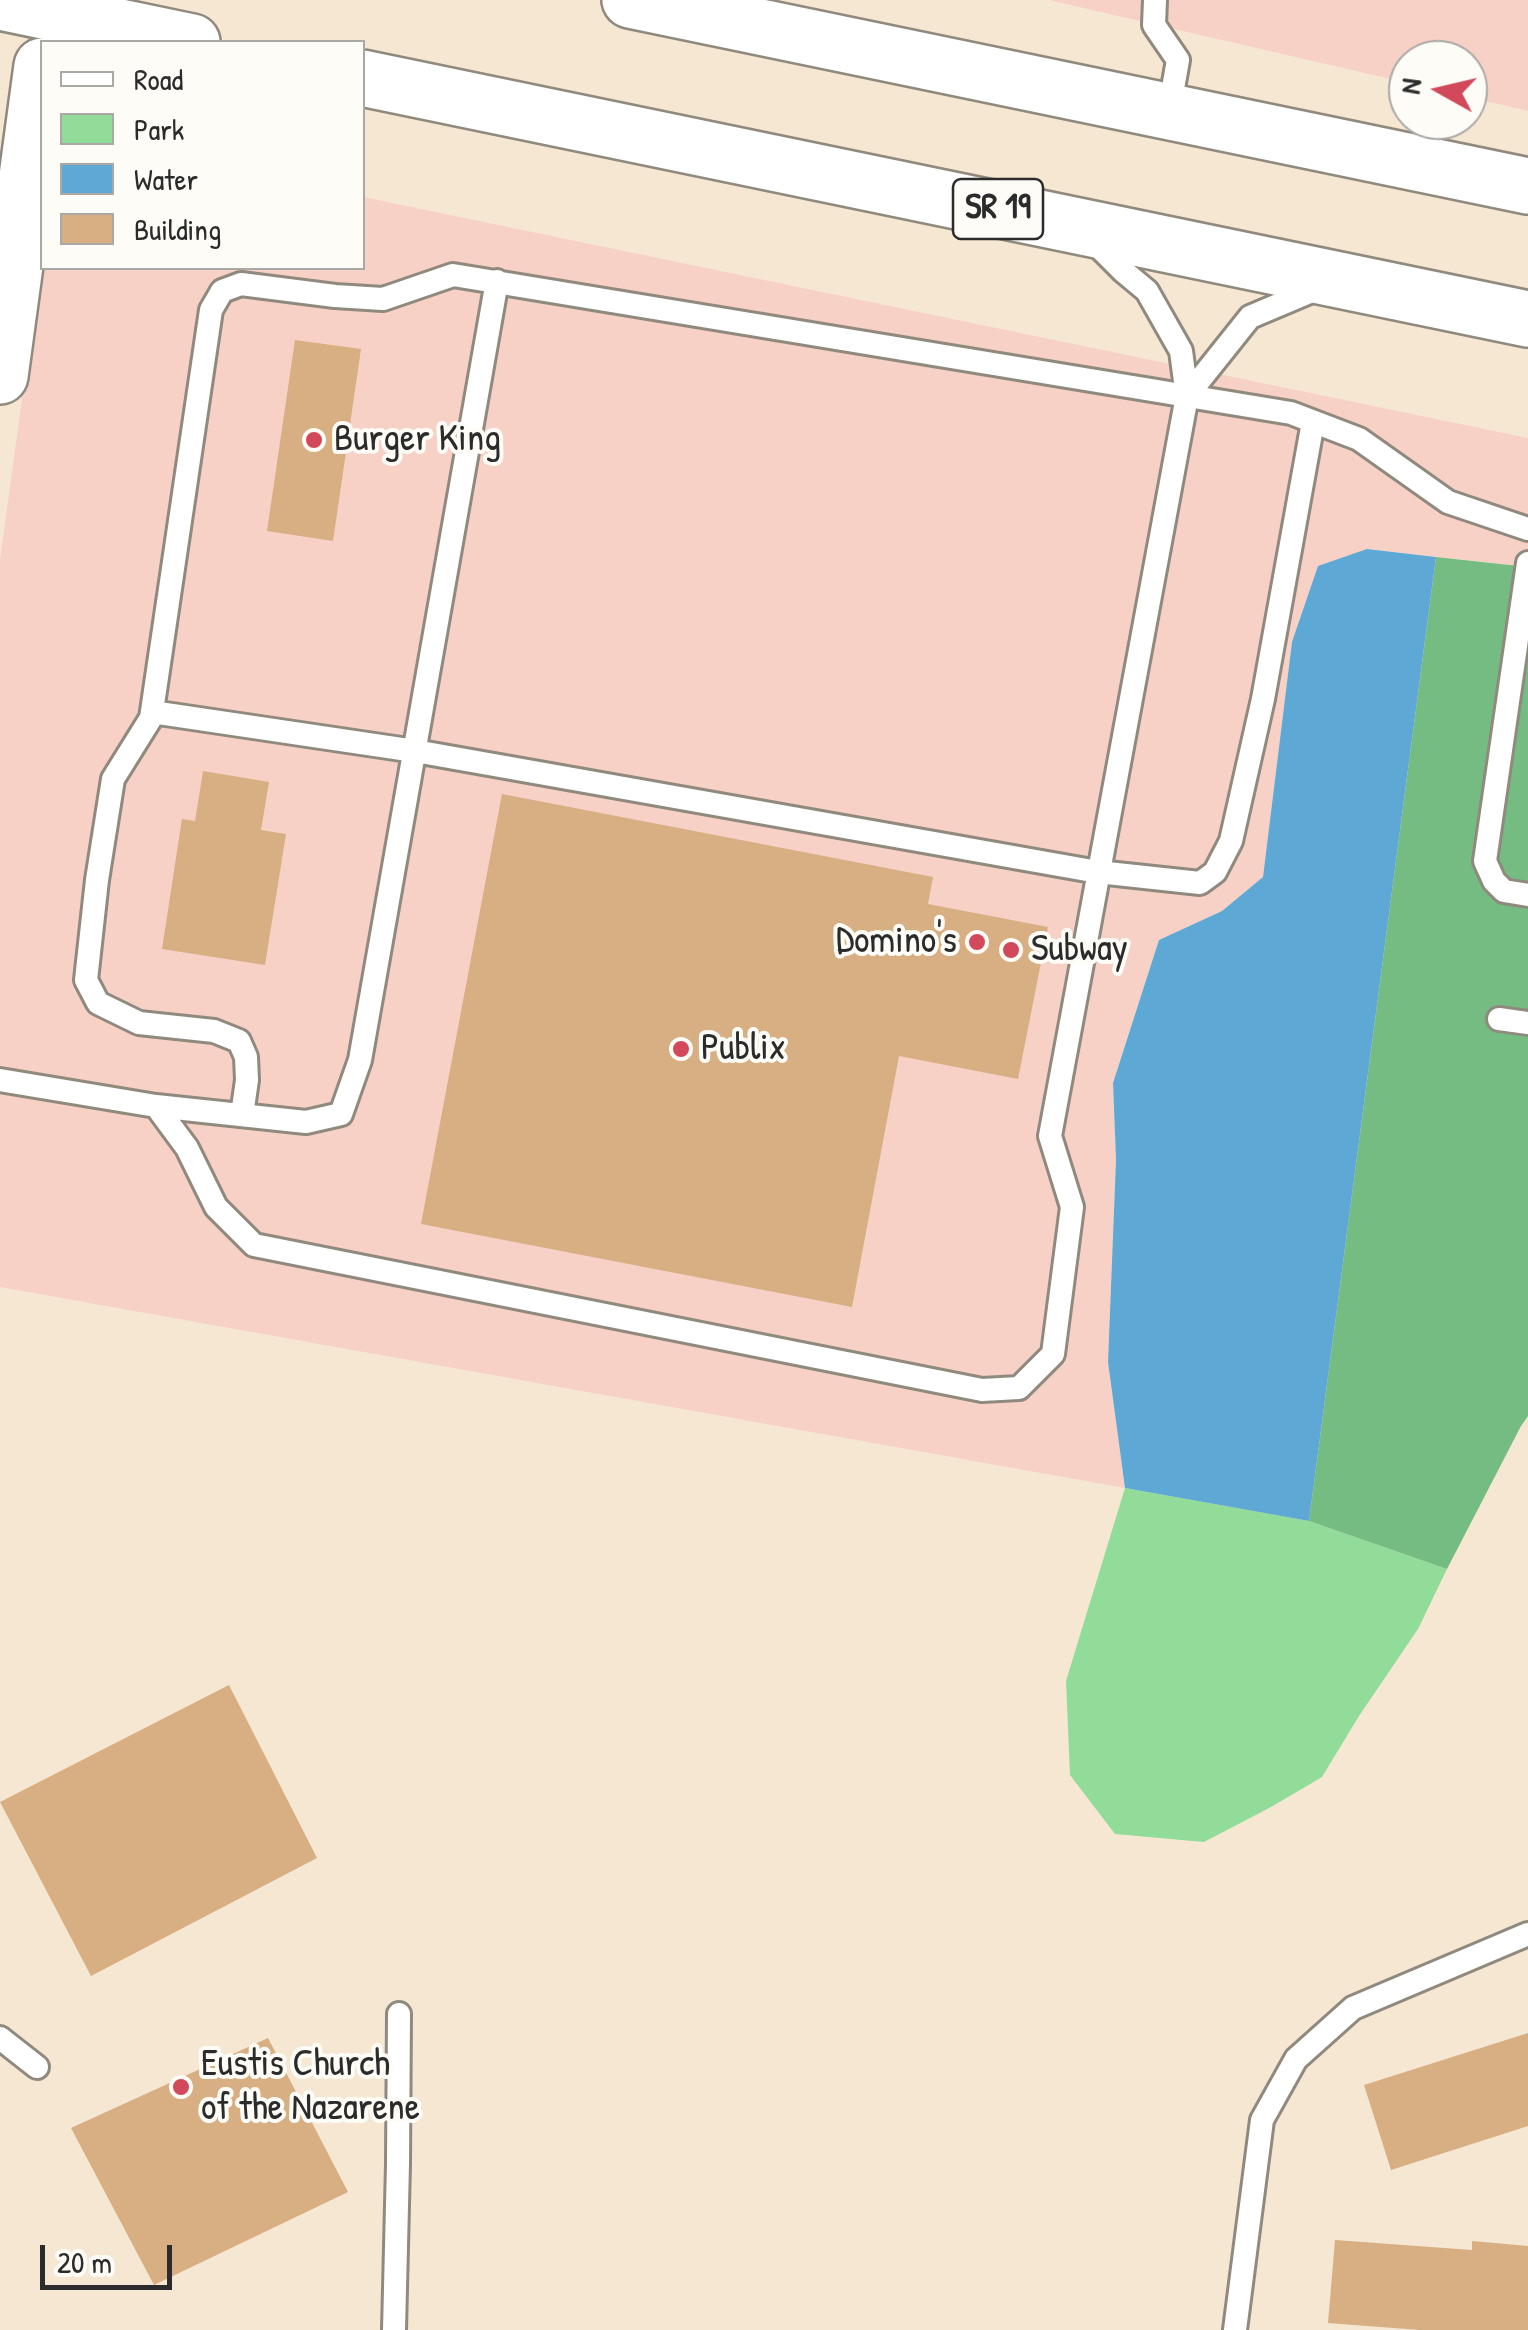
<!DOCTYPE html>
<html>
<head>
<meta charset="utf-8">
<style>
	body { margin:0 }
	#map { position:relative; width:1528px; height:2330px; overflow:hidden; background:#f6e7d2; font-family:"Patrick Hand",sans-serif }
	canvas { display:block }
	.legend { position:absolute; left:40px; top:40px; width:325px; height:230px; box-sizing:border-box; background:#fdfcf7; border:2px solid #a9a8a5; margin:0; padding:12px 18px; list-style:none; font-size:30px; color:#2b2b2b }
	.legend li { display:flex; align-items:center; gap:20px; height:50px }
	.legend b { width:50px; border:2px solid #a9a8a5 }
	.north { position:absolute; left:1388px; top:40px; width:100px; height:100px; box-sizing:border-box; background:#fdfcf7; border:2px solid #a9a8a5; border-radius:50%; rotate:278deg; font-size:28px; font-weight:700; line-height:40px; text-align:center; color:#2b2b2b }
	.north::after { content:''; display:block; margin:auto; width:35px; height:45px; background:#d1495b; clip-path:polygon(50% 0,100% 100%,50% 72%,0 100%) }
	.scale { position:absolute; left:40px; top:2245px; width:132px; height:45px; box-sizing:border-box; border:5px solid #2b2b2b; border-top:0; padding-left:12px; font-size:30px; line-height:35px; white-space:nowrap; color:#2b2b2b; -webkit-text-stroke:8px #fdfcf7; paint-order:stroke }
</style>
</head>
<body>
<div id="map">
<canvas width="1528" height="2330"></canvas>
<ul class="legend">
<li><b style="height:12px;background:#fff"></b>Road</li>
<li><b style="height:28px;background:#91dc99"></b>Park</li>
<li><b style="height:28px;background:#5da8d5"></b>Water</li>
<li><b style="height:28px;background:#d8ae83"></b>Building</li>
</ul>
<div class="north">N</div>
<div class="scale">20 m</div>
</div>
<script>
const ctx = document.querySelector('canvas').getContext('2d');
ctx.lineJoin = 'round';
function fill(path, color) { ctx.fillStyle = color; ctx.fill(path, 'evenodd'); }
const poly = rows => new Path2D(rows.map(r => 'M' + r).join(''));
function stroke(path, color, width, dash) { ctx.strokeStyle = color; ctx.lineWidth = width; ctx.lineCap = dash ? 'butt' : 'round'; ctx.setLineDash(dash || []); ctx.stroke(path); }
function label(font, color, halo, rows, align = 'center') {
  ctx.font = font + ' "Patrick Hand",sans-serif'; ctx.lineWidth = 8; ctx.setLineDash([]); ctx.textBaseline = 'middle'; ctx.strokeStyle = halo; ctx.fillStyle = color; for (const [text, x, y, turn = 0] of rows) {
    ctx.save(); ctx.translate(x, y); ctx.rotate((+turn || 0) * Math.PI / 180); ctx.textAlign = isNaN(turn) ? turn : align; if (halo) ctx.strokeText(text, 0, 0); ctx.fillText(text, 0, 0); ctx.restore();
  }
}
fill(poly([
	[1049,0,1528,0,1528,111,1468,97,1468,60,1408,60,1408,83],
	[363,197,1528,438,1528,567,1368,549,1292,642,1263,877,1222,911,1159,940,1113,1083,1116,1160,1108,1362,1125,1488,0,1287,0,560,42,252,42,268,362,268]
]), '#f7d1c6');
fill(poly([
	[1125,1488,1309,1521,1447,1569,1418,1629,1359,1716,1322,1777,1271,1807,1204,1842,1115,1834,1070,1775,1066,1681]
]), '#91dc99');
fill(poly([
	[1436,557,1528,567,1528,1416,1521,1426,1447,1569,1309,1521]
]), '#74bc81');
fill(poly([
	[1367,549,1436,557,1309,1521,1125,1488,1108,1362,1116,1160,1113,1083,1159,940,1222,911,1263,877,1292,642,1318,566]
]), '#5da8d5');
fill(poly([
	[295,340,361,349,333,541,267,531],
	[203,771,269,782,261,830,286,834,265,965,162,949,182,819,195,821],
	[502,794,933,877,928,904,1048,927,1018,1079,899,1056,852,1307,421,1224],
	[229,1685,317,1858,91,1976,0,1802],
	[1528,2033,1528,2126,1391,2170,1364,2085],
	[268,2038,348,2192,154,2285,71,2128],
	[1335,2240,1472,2250,1472,2241,1528,2246,1528,2330,1420,2330,1328,2323]
]), '#d8ae83');
const service = poly([
	[1155,0,1154,25,1178,60,1169,111],
	[1091,239,1123,271,1147,291,1181,351,1187,396,1250,317,1321,287],
	[1528,563,1485,861,1494,881,1504,891,1528,895],
	[152,712,415,751,1098,872,1200,883,1215,872,1231,841,1263,699,1313,422],
	[1499,1019,1528,1023],
	[0,1080,156,1106,187,1148,216,1207,254,1245,982,1390,1019,1388,1053,1354,1072,1207,1050,1136,1187,396],
	[156,1106,306,1122,341,1114,360,1060,497,281],
	[242,1115,247,1080,246,1057,239,1041,214,1031,139,1023,98,1003,86,980,97,880,113,779,151,718,211,310,222,291,241,284,335,296,383,299,453,275,1291,413,1359,439,1448,502,1528,529],
	[0,2038,37,2067],
	[394,2330,398,2164,399,2014],
	[1235,2330,1262,2120,1296,2059,1353,2008,1528,1934]
]);
const secondary = poly([
	[0,376,42,66]
]);
const primary = poly([
	[630,0,1528,186],
	[0,2,192,42],
	[362,78,1528,319]
]);
stroke(service, '#90897e', 28);
stroke(secondary, '#90897e', 60);
stroke(primary, '#90897e', 60);
stroke(service, '#fff', 22);
stroke(secondary, '#fff', 55);
stroke(primary, '#fff', 55);
for (const [x, y, r, color] of [
	[314,440,10,"#d1495b"],
	[977,942,10,"#d1495b"],
	[1011,950,10,"#d1495b"],
	[681,1049,10,"#d1495b"],
	[181,2087,10,"#d1495b"]
]) { const dot = new Path2D(); dot.arc(x, y, r, 0, 2 * Math.PI); ctx.fillStyle = color; ctx.fill(dot); stroke(dot, '#fdfcf7', 4); }
for (const [x, y, w] of [
	[998,209,90]
]) { const box = new Path2D(); box.roundRect(x - w / 2, y - 30, w, 60, 8); ctx.fillStyle = '#fdfcf7'; ctx.fill(box); stroke(box, '#2b2b2b', 2.5); }
label('bold 35px', '#2b2b2b', null, [
	["SR 19",998,209]
]);
label('38px', '#2b2b2b', '#fdfcf7', [
	["Burger King",334,440],
	["Domino's",957,942,"right"],
	["Subway",1031,950],
	["Publix",701,1049],
	["Eustis Church",201,2065],
	["of the Nazarene",201,2109]
], 'left');
</script>
</body>
</html>
